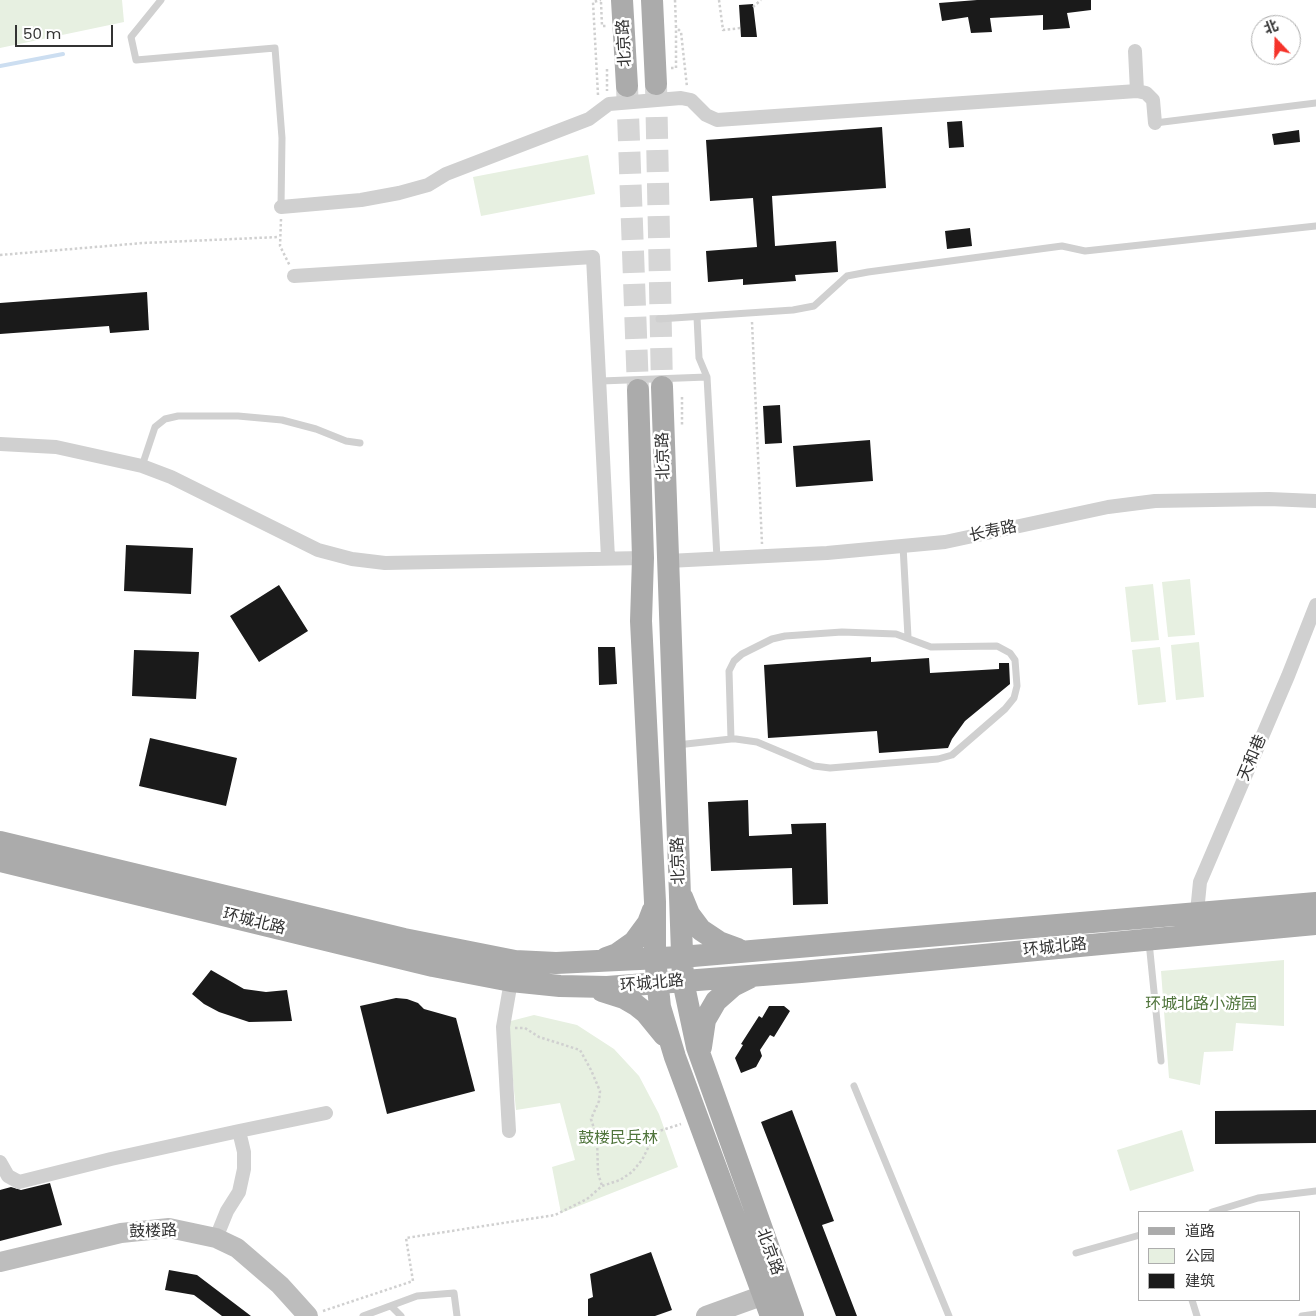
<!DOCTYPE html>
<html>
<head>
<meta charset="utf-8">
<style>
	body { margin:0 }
	#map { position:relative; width:1316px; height:1316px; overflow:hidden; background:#fff; font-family:Poppins,"Noto Sans SC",sans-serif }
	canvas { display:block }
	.legend { position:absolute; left:1138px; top:1211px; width:162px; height:90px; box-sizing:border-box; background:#fff; border:1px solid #adadad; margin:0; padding:6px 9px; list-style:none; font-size:15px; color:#333 }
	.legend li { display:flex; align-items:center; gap:10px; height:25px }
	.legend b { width:25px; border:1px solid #adadad }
	.north { position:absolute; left:1251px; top:15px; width:50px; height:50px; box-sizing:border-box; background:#fff; border:1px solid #adadad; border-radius:50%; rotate:339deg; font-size:14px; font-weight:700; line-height:20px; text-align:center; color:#333 }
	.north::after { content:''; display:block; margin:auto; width:18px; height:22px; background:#f5332a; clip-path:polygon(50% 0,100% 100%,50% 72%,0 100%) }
	.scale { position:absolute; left:15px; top:25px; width:98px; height:22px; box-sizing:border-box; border:2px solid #333; border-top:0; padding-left:6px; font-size:15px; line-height:18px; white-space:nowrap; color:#333; -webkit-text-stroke:4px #fff; paint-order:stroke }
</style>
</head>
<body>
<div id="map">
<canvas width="1316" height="1316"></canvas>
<ul class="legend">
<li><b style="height:6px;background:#ababab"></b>道路</li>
<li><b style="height:14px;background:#e7f0e1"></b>公园</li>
<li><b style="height:14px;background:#1a1a1a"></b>建筑</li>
</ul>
<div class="north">北</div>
<div class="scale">50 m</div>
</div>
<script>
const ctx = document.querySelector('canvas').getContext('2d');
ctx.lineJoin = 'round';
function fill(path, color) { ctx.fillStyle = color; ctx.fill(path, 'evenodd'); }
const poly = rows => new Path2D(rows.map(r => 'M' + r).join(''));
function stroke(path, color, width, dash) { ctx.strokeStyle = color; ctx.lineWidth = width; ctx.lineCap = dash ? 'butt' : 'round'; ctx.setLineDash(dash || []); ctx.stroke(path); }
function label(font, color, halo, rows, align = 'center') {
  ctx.font = font + ' Poppins,"Noto Sans SC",sans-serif'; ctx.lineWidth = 5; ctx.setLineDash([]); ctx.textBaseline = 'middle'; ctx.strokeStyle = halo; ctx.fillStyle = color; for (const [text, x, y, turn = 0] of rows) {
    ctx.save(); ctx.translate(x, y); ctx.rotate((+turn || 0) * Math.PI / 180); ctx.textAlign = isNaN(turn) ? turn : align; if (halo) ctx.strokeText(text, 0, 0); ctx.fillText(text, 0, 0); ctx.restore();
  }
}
fill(poly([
	[0,0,122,0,124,22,0,48],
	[588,155,595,194,481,216,473,177],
	[1190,579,1195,635,1168,637,1162,582],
	[1153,584,1159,640,1131,642,1125,587],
	[1199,642,1204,697,1176,700,1171,645],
	[1160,647,1166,702,1138,705,1132,650],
	[1284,960,1284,1026,1236,1023,1233,1051,1204,1052,1200,1085,1169,1078,1161,971],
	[534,1015,577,1025,614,1049,639,1076,659,1114,678,1167,561,1213,552,1167,575,1160,560,1103,516,1110,507,1022],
	[1182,1130,1194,1171,1130,1191,1117,1150]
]), '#e7f0e1');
stroke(poly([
	[0,66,63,54]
]), '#ccdef1', 4);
fill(poly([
	[977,0,1091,0,1091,10,1067,13,1070,28,1043,30,1043,15,990,18,992,32,971,33,968,17,942,21,939,3],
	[753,4,757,37,741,37,739,5],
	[962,121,964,147,949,148,947,122],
	[882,127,886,188,772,196,775,246,836,241,838,272,795,275,796,281,743,285,743,279,708,282,706,251,757,247,753,198,710,201,706,140],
	[1299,130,1300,142,1274,145,1272,134],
	[970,228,972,246,947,249,945,231],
	[147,292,149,330,110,333,109,326,0,334,0,303],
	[780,405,782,443,765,444,763,406],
	[870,440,873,481,796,487,793,446],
	[126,545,193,548,191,594,124,591],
	[279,585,308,631,259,662,230,616],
	[598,647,615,647,617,684,599,685],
	[134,650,199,652,196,699,132,696],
	[871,657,871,662,929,658,930,673,999,669,999,663,1009,663,1010,684,965,721,952,739,948,748,879,753,877,731,768,738,764,665],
	[150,738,237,758,226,806,139,786],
	[748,800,749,836,792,834,791,824,826,823,828,904,793,905,792,868,711,871,708,802],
	[211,970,244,989,266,992,287,990,292,1021,249,1022,219,1012,204,1004,192,994],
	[396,998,407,999,418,1003,424,1009,456,1018,475,1091,387,1114,360,1006],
	[769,1006,784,1006,790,1011,774,1037,770,1035,760,1050,762,1056,756,1067,741,1073,735,1058,743,1045,741,1044,759,1016,762,1018],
	[792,1110,834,1221,822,1225,857,1316,836,1316,761,1122],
	[1316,1110,1316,1143,1215,1144,1215,1111],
	[50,1183,62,1225,0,1241,0,1190,11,1187,21,1190],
	[651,1252,672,1310,655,1316,588,1316,588,1299,593,1297,590,1274],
	[169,1270,197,1275,251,1316,222,1316,194,1295,165,1290]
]), '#1a1a1a');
stroke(poly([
	[656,84,662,387],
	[627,86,638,390]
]), '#d6d6d6', 22, [22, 11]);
stroke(poly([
	[675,0,676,27,681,32,687,87],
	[719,0,723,30,741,28],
	[601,2,602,26,606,26],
	[753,7,761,0],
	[671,68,676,68,676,27],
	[607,69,607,91],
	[598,95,593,2,601,0],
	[281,219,280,246,290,266],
	[0,255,143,243,279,237],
	[752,322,762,544],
	[682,397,682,427],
	[515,1028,525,1028,539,1037,580,1050,591,1070,600,1091,599,1101,591,1119,597,1138,598,1173,602,1186],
	[323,1311,413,1281,406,1238,555,1215,587,1199,602,1186,620,1180,632,1172,642,1160,656,1132,681,1124]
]), '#d0d0d0', 2.5, [2.5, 2.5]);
stroke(poly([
	[161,0,131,37,136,60,275,48,282,138,281,207],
	[1155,123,1316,103],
	[697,317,699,358,707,377,717,558],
	[659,319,793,310,814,306,847,276,868,272,1062,246,1085,251,1316,226],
	[601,381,707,377],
	[142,466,155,427,165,419,178,416,238,416,282,420,316,429,346,441,360,443],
	[903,546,908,637],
	[677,745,731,739,736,739,757,742,814,766,830,768,938,759,952,755,1005,709,1014,698,1017,686,1015,660,1010,653,997,646,931,647,896,634,842,632,785,636,772,639,742,654,734,661,729,671,731,739],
	[1149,942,1161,1061],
	[854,1086,949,1316],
	[1212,1212,1258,1198,1316,1191],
	[1076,1253,1140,1235],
	[1192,1300,1197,1316],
	[391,1306,401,1316],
	[363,1316,417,1296,454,1293,457,1316],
	[1302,1316,1316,1314]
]), '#d0d0d0', 7);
stroke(poly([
	[1135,51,1137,91],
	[281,207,361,200,399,193,428,185,446,174,589,119,609,104,681,98,691,100,706,115,717,120,1137,91,1146,93,1153,100,1155,123],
	[294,276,593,257,608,558],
	[0,444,56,447,142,466,171,477,318,550,352,559,385,563,643,558],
	[668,561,827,553,945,542,1108,507,1155,501,1269,499,1316,501],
	[1197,912,1200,882,1288,676,1316,605],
	[239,1131,326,1113],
	[509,1131,503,1027,511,981],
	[0,1162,8,1176,19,1182,111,1159,239,1131,244,1152,244,1169,239,1192,227,1211,216,1238]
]), '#d0d0d0', 14);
stroke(poly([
	[0,1262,121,1233,169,1228,216,1238,237,1248,280,1285,308,1316],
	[706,1316,764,1295]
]), '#bdbdbd', 20);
stroke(poly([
	[622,0,627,86],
	[652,0,656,84],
	[662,387,683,981,697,1047,793,1316],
	[638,390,643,558,641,621,655,902,655,958,660,1007,675,1057,771,1316],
	[0,842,404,939,515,961,556,963,681,957,1316,903],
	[0,861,433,966,511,981,560,986,607,987,801,972,1316,924],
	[682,897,689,914,701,930,719,942,738,949],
	[606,958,617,954,634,942,648,923,653,910],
	[602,991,624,998,636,1005,646,1013,664,1035],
	[701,1047,705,1020,716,1001,733,986,749,978]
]), '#ababab', 22);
label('16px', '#333', '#fff', [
	["北京路",625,43,-93],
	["北京路",664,456,-92],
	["长寿路",993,532,-12],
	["天和巷",1253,758,-67],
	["北京路",679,861,-92],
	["环城北路",254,922,14],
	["环城北路",1055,948,-6],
	["环城北路",652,984,-5],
	["鼓楼路",153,1232,-2],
	["北京路",769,1252,70]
]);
label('16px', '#4f743b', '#fff', [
	["环城北路小游园",1201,1005],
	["鼓楼民兵林",618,1139]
]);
</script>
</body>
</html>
